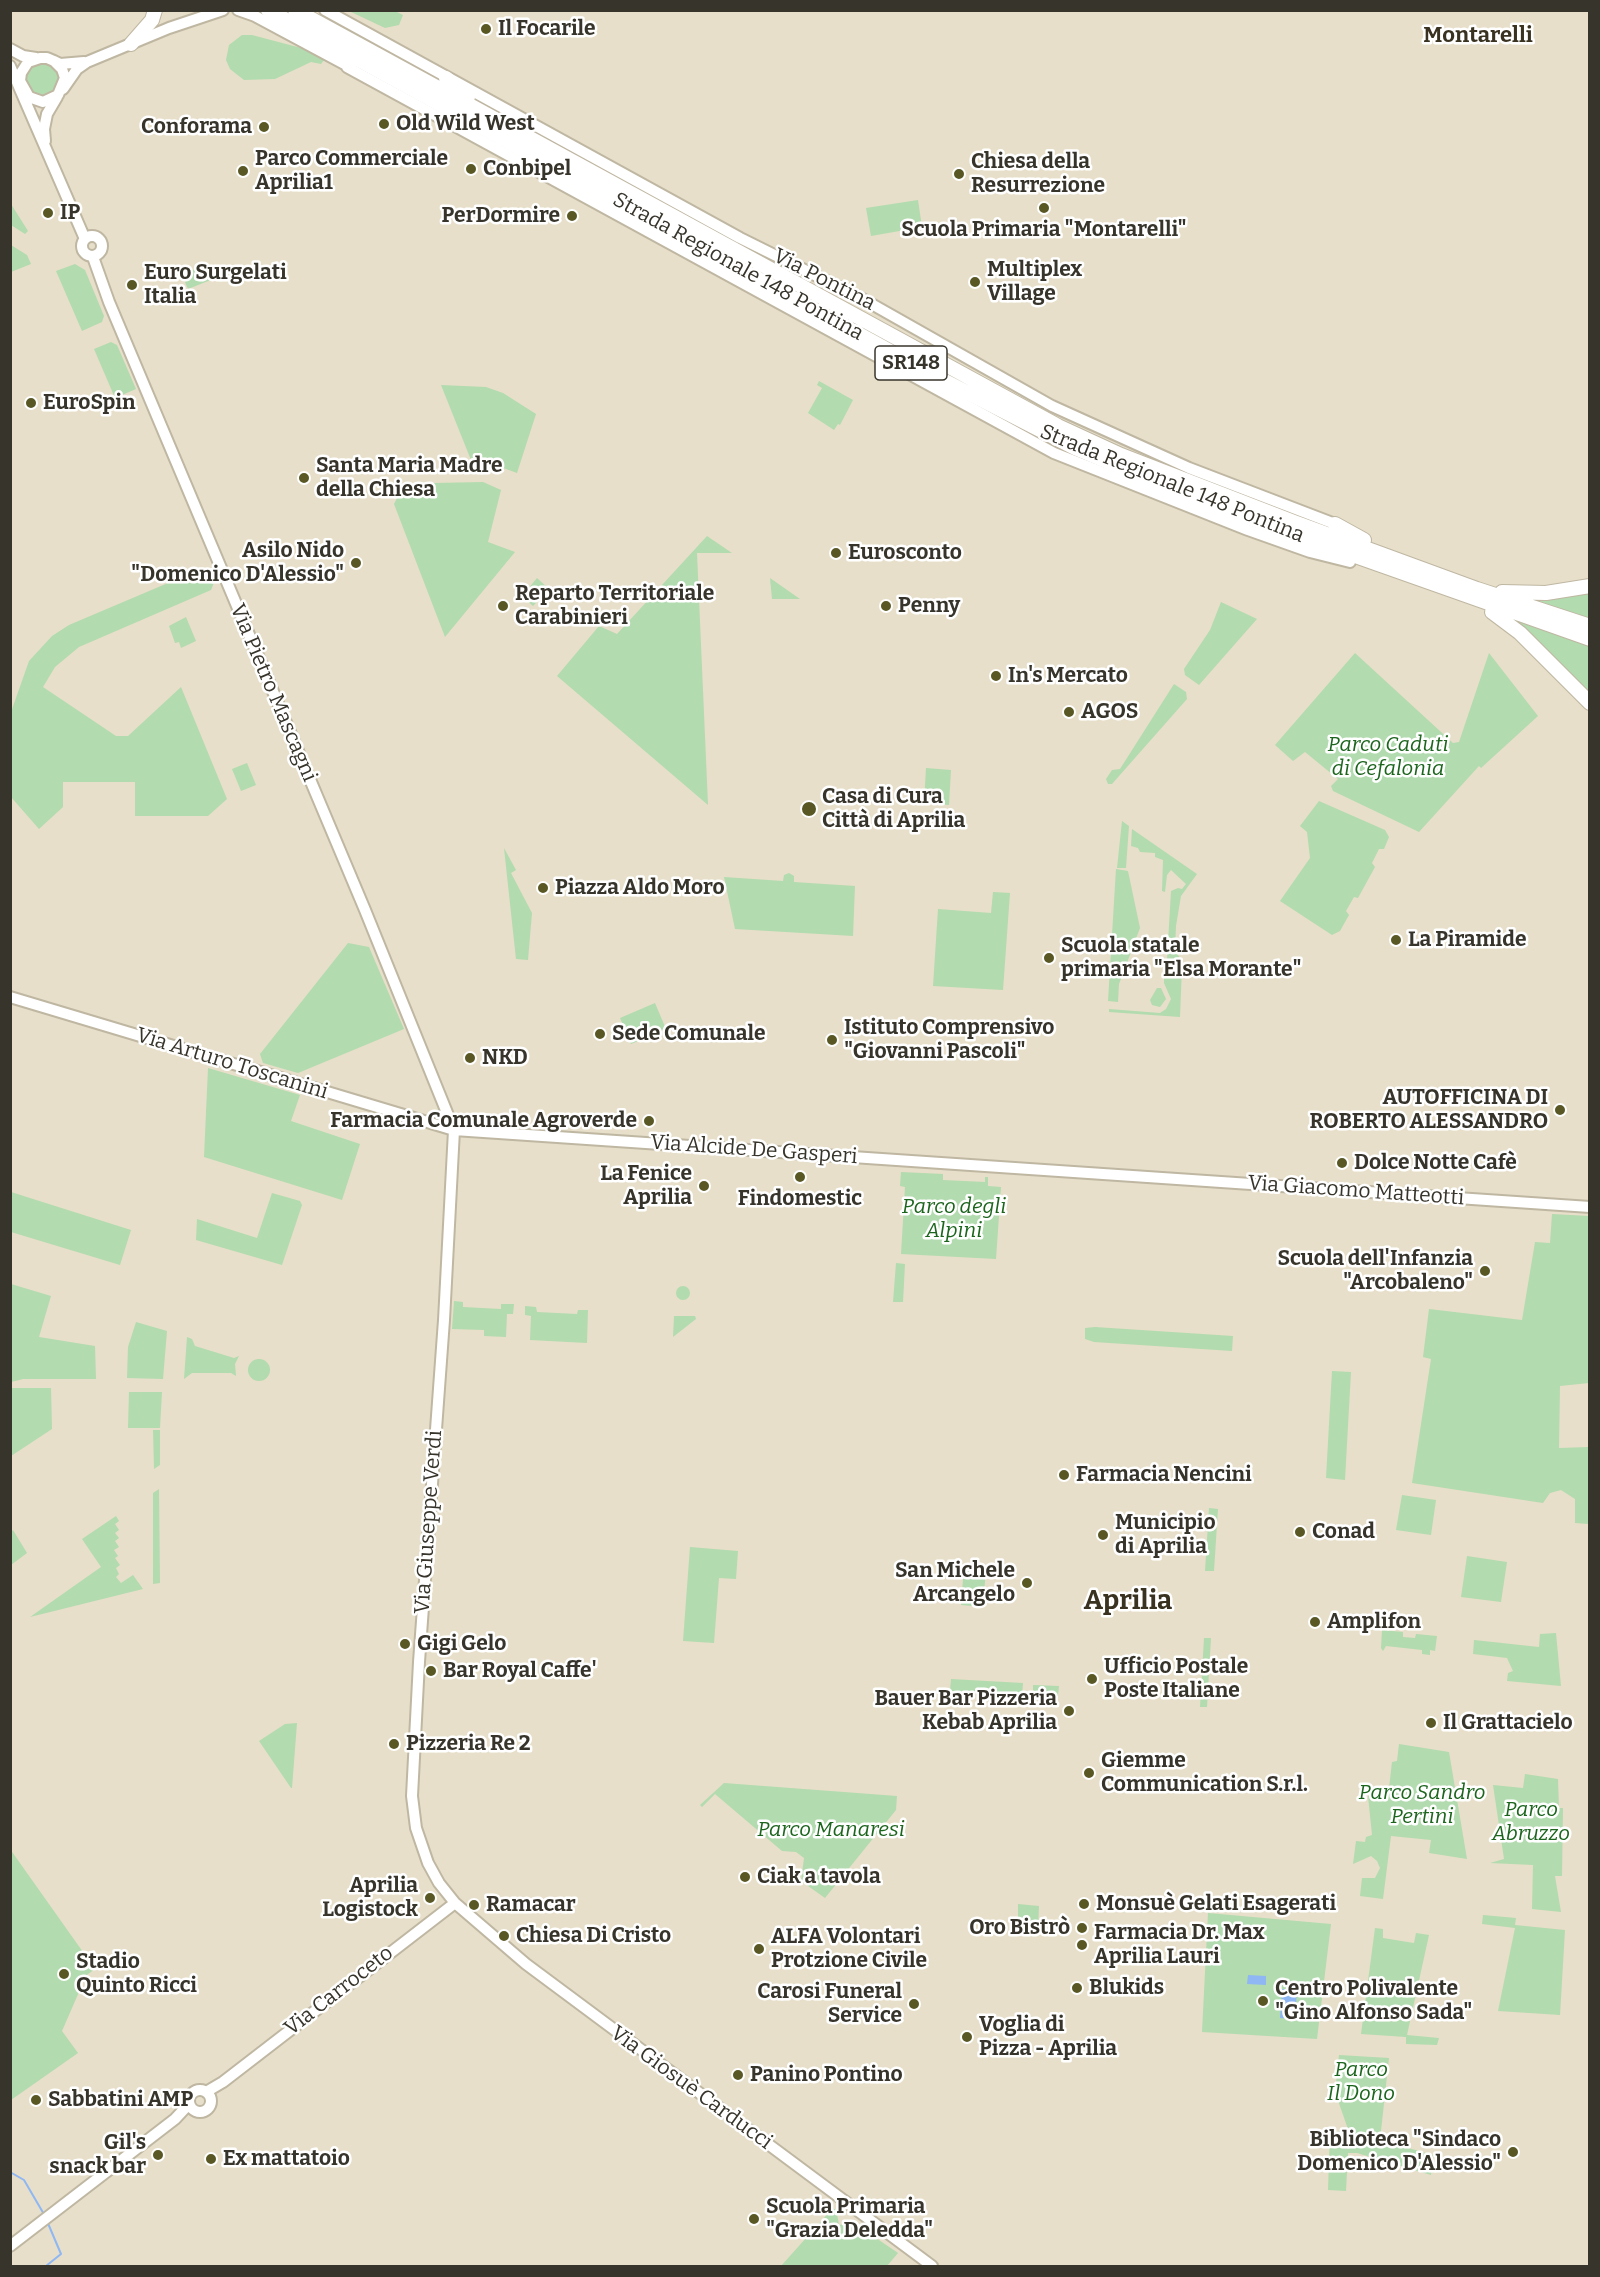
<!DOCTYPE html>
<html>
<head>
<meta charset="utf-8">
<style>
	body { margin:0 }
	#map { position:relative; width:1600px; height:2277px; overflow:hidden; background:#e7dfc9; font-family:Bitter,serif }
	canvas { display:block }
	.frame { position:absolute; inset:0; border:12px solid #37342b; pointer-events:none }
</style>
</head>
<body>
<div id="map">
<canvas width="1600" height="2277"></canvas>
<div class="frame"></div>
</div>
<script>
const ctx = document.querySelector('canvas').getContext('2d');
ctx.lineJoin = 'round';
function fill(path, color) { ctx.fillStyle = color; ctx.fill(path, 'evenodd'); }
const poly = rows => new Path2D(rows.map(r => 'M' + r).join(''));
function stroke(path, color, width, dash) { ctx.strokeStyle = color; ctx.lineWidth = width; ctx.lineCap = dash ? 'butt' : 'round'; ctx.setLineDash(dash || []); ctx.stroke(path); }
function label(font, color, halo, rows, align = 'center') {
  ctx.font = font + ' Bitter,serif'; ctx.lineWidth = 5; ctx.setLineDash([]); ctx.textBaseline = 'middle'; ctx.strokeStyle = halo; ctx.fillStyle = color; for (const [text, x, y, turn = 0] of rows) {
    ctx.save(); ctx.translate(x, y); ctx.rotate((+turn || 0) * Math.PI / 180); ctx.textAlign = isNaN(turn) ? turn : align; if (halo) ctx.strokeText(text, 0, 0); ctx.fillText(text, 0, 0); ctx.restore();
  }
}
fill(poly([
	[349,11,395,11,403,15,399,25,385,28],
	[242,35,252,35,305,49,324,60,321,64,311,62,275,79,244,80,230,69,226,60,229,45],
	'24 80a18 18 0 1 1 36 0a18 18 0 1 1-36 0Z',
	[918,200,922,227,871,236,866,208],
	[11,204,28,231,25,234,11,225],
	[11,245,27,255,31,264,11,272],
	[75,264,85,270,104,316,102,322,82,331,56,271],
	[179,268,211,272,226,274,188,289],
	[111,342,117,345,136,389,115,398,94,349],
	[819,381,853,400,840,425,838,424,834,430,808,413,822,388,817,385],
	[441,385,486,387,503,393,536,414,517,473,498,466,473,465],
	[483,482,501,490,488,542,515,552,445,637,394,504,399,494,414,488,434,483],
	[707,536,732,553,697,553,708,805,557,676,599,626,617,634],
	[201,569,210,571,215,580,211,590,79,647,55,667,43,687,116,736,128,736,181,687,227,799,208,816,135,816,135,782,63,782,63,807,39,829,11,797,11,712,29,661,52,636,69,625],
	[537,578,549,589,533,606,522,596],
	[770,578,800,599,772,599],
	[1589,592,1589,624,1526,601,1539,600],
	[1221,602,1257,619,1199,685,1185,675,1184,669,1210,630],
	[186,617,196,641,181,648,179,642,175,643,169,626],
	[1519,622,1589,646,1589,701,1519,624],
	[1355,653,1453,743,1459,742,1489,653,1538,716,1481,768,1479,766,1419,832,1333,791,1331,786,1338,779,1305,752,1293,761,1275,745],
	[1174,684,1186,692,1187,699,1112,784,1108,784,1106,779,1112,770,1120,769],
	[247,763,256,785,241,791,232,769],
	[926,768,951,770,949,805,924,803],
	[1319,801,1385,830,1389,837,1384,849,1379,849,1372,863,1375,867,1358,898,1354,897,1346,911,1349,915,1340,931,1332,935,1280,901,1310,858,1307,832,1300,826],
	[1122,821,1129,826,1126,868,1117,868],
	[1132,829,1197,874,1181,896,1176,926,1175,950,1181,960,1167,960,1171,891,1178,888,1182,889,1186,884,1171,870,1167,875,1165,892,1162,891,1163,860,1155,857,1155,853,1140,852,1138,848,1131,846],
	[504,848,516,870,511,873,532,913,528,960,516,959],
	[1116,869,1128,871,1140,928,1119,984,1118,1002,1108,1001],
	[789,873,794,876,794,882,855,886,853,936,735,929,724,877,783,881,784,875],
	[993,892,1010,893,1003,990,933,986,938,909,991,913],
	[348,943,369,947,404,1029,298,1073,263,1063,260,1054],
	[1164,966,1182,966,1180,1017,1109,1012,1109,1009,1160,1013,1166,1009,1171,999,1164,983],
	[1157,988,1161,988,1166,999,1160,1007,1152,1005,1150,1000],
	[655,1003,666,1029,631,1044,620,1018],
	[208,1068,300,1095,291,1121,360,1144,342,1200,204,1157],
	[901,1172,943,1174,943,1180,985,1182,985,1177,988,1177,988,1186,1001,1187,996,1259,901,1254,905,1187,900,1186],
	[11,1192,131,1230,120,1265,11,1232],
	[272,1193,300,1201,302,1205,282,1265,196,1240,197,1219,257,1238],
	[1552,1214,1589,1216,1589,1383,1560,1386,1559,1448,1589,1447,1589,1524,1575,1523,1575,1499,1561,1490,1550,1493,1543,1503,1412,1483,1431,1359,1423,1357,1429,1309,1522,1320,1535,1242,1550,1243],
	[896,1263,905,1264,903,1302,893,1302],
	[11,1284,51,1296,39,1337,95,1346,96,1379,23,1379,11,1382],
	'676 1293a7 7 0 1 1 14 0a7 7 0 1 1-14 0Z',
	[454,1301,463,1302,463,1307,501,1309,501,1304,514,1304,513,1314,507,1314,506,1337,484,1336,484,1330,452,1329],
	[525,1306,536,1307,537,1312,577,1314,578,1310,588,1310,587,1343,530,1340,531,1316,525,1315],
	[674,1316,695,1316,696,1319,673,1337],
	[136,1322,167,1331,163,1379,127,1378,128,1347],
	[1095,1327,1233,1336,1232,1351,1094,1342,1085,1339,1085,1328],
	[187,1337,192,1339,195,1346,234,1358,239,1356,235,1364,236,1376,231,1373,192,1373,184,1379],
	'248 1370a11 11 0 1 1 22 0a11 11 0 1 1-22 0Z',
	[1332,1371,1351,1372,1345,1480,1326,1478],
	[11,1388,51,1388,52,1429,11,1456],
	[129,1392,162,1392,160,1428,128,1428],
	[153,1430,160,1430,160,1465,154,1469],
	[159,1489,160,1583,153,1584,153,1493],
	[1402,1495,1436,1500,1431,1535,1396,1530],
	[1209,1508,1218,1509,1214,1571,1205,1571],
	[116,1516,119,1521,115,1524,119,1530,115,1533,119,1538,115,1541,119,1547,114,1550,118,1556,115,1558,120,1565,116,1568,119,1574,116,1577,121,1583,133,1575,143,1589,30,1617,101,1567,82,1539],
	[13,1530,27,1553,11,1565,11,1532],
	[690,1547,738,1551,736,1579,719,1578,714,1643,683,1641],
	[1467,1556,1507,1562,1501,1602,1461,1597],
	[964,1567,986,1569,983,1607,961,1605],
	[1382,1630,1403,1632,1403,1637,1415,1638,1416,1634,1437,1636,1435,1651,1430,1650,1430,1655,1422,1654,1422,1650,1386,1646,1383,1651,1381,1648],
	[1556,1633,1561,1686,1507,1681,1508,1673,1513,1671,1507,1658,1473,1654,1474,1640,1539,1647,1540,1634],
	[1204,1638,1211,1638,1207,1707,1200,1707],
	[951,1679,1023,1683,1022,1695,950,1691],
	[1033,1685,1059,1686,1058,1696,1033,1695],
	[297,1723,292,1788,291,1788,259,1741,285,1724],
	[1399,1744,1449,1752,1467,1859,1429,1853,1431,1840,1391,1836,1383,1899,1360,1896,1362,1878,1375,1878,1380,1868,1377,1861,1371,1856,1353,1864,1356,1841,1365,1842,1366,1837,1372,1835,1368,1796,1388,1797,1392,1762,1397,1761],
	[1525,1774,1558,1779,1559,1808,1563,1808,1562,1876,1555,1876,1561,1912,1532,1909,1533,1865,1490,1863,1504,1859,1493,1785,1523,1788],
	[724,1783,897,1796,896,1810,825,1898,801,1881,804,1858,796,1852,782,1851,715,1794,702,1807,700,1805],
	[10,1849,95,1969,80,1980,82,1985,62,2031,78,2053,11,2100],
	[1018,1904,1039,1906,1038,1929,1018,1927],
	[1208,1913,1331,1924,1317,2039,1202,2032],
	[1483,1915,1516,1918,1515,1925,1565,1930,1560,2015,1498,2011,1515,1928,1482,1924],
	[1375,1928,1383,1929,1383,1938,1414,1943,1416,1933,1429,1935,1407,2035,1439,2038,1437,2045,1406,2044,1406,2037,1361,2034],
	[1339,2055,1389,2058,1380,2140,1433,2155,1431,2175,1357,2153,1348,2153,1346,2191,1328,2190,1330,2131,1349,2132,1335,2092],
	[832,2209,836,2209,839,2225,854,2223,898,2253,887,2266,781,2266]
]), '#b2dbaf');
fill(poly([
	[1248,1975,1266,1976,1266,1985,1247,1984],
	[1282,1989,1297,1990,1295,2019,1280,2018]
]), '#8fb7f3');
stroke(poly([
	[10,2172,24,2180,45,2216],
	[46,2266,61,2254,47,2221]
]), '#8fb7f3', 2);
const secondary = poly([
	[238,10,255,16,352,68],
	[325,10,740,238,861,298,1052,406,1189,468,1335,524],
	[10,49,23,56,36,58],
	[54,61,62,69,65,78,58,95,43,102,29,97,20,81,21,73,28,62,40,58,47,58,54,61,60,64,84,62],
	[10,66,85,239],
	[347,67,1054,453,1248,530,1310,552,1350,562],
	[63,89,77,69,87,62,169,28,223,10],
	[45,141,44,129,47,114,57,97],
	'82 246a10 10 0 1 1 20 0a10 10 0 1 1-20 0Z',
	[93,257,109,302,365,910,454,1130,444,1320,419,1662,412,1796,416,1828,428,1863,439,1883,455,1903,526,1964,932,2266],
	[10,997,454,1130,1590,1207],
	'189 2101a11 11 0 1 1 22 0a11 11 0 1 1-22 0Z',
	[206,2092,223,2082,455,1903],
	[10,2246,175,2119,189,2104]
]);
const highway = poly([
	[268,10,937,377,1075,448,1194,498,1290,533,1590,639],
	[295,10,1058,426,1121,455,1294,522,1477,589,1590,626],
	[131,44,152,20,155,10],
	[446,78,468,97],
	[1335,524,1364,540],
	[1502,592,1546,593,1590,586],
	[1492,612,1520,633,1590,703]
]);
stroke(secondary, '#bfb7a2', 14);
stroke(highway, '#bfb7a2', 16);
stroke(secondary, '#fff', 10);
stroke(highway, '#fff', 14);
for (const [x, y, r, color] of [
	[486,29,6,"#595825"],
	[384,124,6,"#595825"],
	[264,127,6,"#595825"],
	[471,169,6,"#595825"],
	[243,171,6,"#595825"],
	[959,174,6,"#595825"],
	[1044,208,6,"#595825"],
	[48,213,6,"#595825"],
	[572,216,6,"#595825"],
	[975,282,6,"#595825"],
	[132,285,6,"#595825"],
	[31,403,6,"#595825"],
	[304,478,6,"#595825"],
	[836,553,6,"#595825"],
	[356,563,6,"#595825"],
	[503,606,6,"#595825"],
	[886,606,6,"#595825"],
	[996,676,6,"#595825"],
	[1069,712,6,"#595825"],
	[809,809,8,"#595825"],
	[543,888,6,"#595825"],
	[1396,940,6,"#595825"],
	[1049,958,6,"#595825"],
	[600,1034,6,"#595825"],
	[832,1040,6,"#595825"],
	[470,1058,6,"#595825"],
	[1560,1110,6,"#595825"],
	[649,1121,6,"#595825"],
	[1342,1163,6,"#595825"],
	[800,1177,6,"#595825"],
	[704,1186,6,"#595825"],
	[1485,1271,6,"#595825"],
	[1064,1475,6,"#595825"],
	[1300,1532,6,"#595825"],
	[1103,1535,6,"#595825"],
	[1027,1583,6,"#595825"],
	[1315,1622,6,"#595825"],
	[405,1644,6,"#595825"],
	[431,1671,6,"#595825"],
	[1092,1679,6,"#595825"],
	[1069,1711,6,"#595825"],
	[1431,1723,6,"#595825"],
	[394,1744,6,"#595825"],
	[1089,1773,6,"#595825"],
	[745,1877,6,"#595825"],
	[430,1898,6,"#595825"],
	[1084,1904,6,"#595825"],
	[474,1905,6,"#595825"],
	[1082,1928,6,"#595825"],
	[504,1936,6,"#595825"],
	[1082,1945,6,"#595825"],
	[759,1949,6,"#595825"],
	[64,1974,6,"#595825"],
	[1077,1988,6,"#595825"],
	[1263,2001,6,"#595825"],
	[914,2004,6,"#595825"],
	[967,2037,6,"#595825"],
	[738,2075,6,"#595825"],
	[36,2100,6,"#595825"],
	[1513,2152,6,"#595825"],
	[158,2155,6,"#595825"],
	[211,2159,6,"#595825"],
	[754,2219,6,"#595825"]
]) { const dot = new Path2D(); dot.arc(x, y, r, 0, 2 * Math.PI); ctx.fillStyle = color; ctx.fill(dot); stroke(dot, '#fff', 2); }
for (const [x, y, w] of [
	[911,363,72]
]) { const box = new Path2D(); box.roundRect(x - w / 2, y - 17, w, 34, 4.5); ctx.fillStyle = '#fff'; ctx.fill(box); stroke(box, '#37342b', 1.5); }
label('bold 20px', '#37342b', null, [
	["SR148",911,363]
]);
label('bold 21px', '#37342b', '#fff', [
	["Il Focarile",498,29],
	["Old Wild West",396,124],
	["Conforama",252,127,"right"],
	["Parco Commerciale",255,159],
	["Aprilia1",255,183],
	["Chiesa della",971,162],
	["Resurrezione",971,186],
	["Conbipel",483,169],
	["IP",60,213],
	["PerDormire",560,216,"right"],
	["Scuola Primaria \"Montarelli\"",1044,230,"center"],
	["Multiplex",987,270],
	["Village",987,294],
	["Euro Surgelati",144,273],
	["Italia",144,297],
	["EuroSpin",43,403],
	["Santa Maria Madre",316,466],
	["della Chiesa",316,490],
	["Asilo Nido",344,551,"right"],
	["\"Domenico D'Alessio\"",344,575,"right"],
	["Eurosconto",848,553],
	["Reparto Territoriale",515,594],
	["Carabinieri",515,618],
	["Penny",898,606],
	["In's Mercato",1008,676],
	["AGOS",1081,712],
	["Casa di Cura",822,797],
	["Città di Aprilia",822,821],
	["Piazza Aldo Moro",555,888],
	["La Piramide",1408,940],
	["Scuola statale",1061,946],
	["primaria \"Elsa Morante\"",1061,970],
	["Istituto Comprensivo",844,1028],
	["\"Giovanni Pascoli\"",844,1052],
	["Sede Comunale",612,1034],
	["NKD",482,1058],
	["AUTOFFICINA DI",1548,1098,"right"],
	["ROBERTO ALESSANDRO",1548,1122,"right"],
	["Farmacia Comunale Agroverde",637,1121,"right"],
	["Dolce Notte Cafè",1354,1163],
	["La Fenice",692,1174,"right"],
	["Aprilia",692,1198,"right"],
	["Findomestic",800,1199,"center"],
	["Scuola dell'Infanzia",1473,1259,"right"],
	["\"Arcobaleno\"",1473,1283,"right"],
	["Farmacia Nencini",1076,1475],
	["Municipio",1115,1523],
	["di Aprilia",1115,1547],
	["Conad",1312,1532],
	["San Michele",1015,1571,"right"],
	["Arcangelo",1015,1595,"right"],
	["Amplifon",1327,1622],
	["Gigi Gelo",417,1644],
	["Ufficio Postale",1104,1667],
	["Poste Italiane",1104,1691],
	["Bar Royal Caffe'",443,1671],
	["Bauer Bar Pizzeria",1057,1699,"right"],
	["Kebab Aprilia",1057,1723,"right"],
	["Il Grattacielo",1443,1723],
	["Pizzeria Re 2",406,1744],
	["Giemme",1101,1761],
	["Communication S.r.l.",1101,1785],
	["Ciak a tavola",757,1877],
	["Aprilia",418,1886,"right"],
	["Logistock",418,1910,"right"],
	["Monsuè Gelati Esagerati",1096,1904],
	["Ramacar",486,1905],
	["Oro Bistrò",1070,1928,"right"],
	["Farmacia Dr. Max",1094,1933],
	["Aprilia Lauri",1094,1957],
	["Chiesa Di Cristo",516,1936],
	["ALFA Volontari",771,1937],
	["Protzione Civile",771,1961],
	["Stadio",76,1962],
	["Quinto Ricci",76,1986],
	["Blukids",1089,1988],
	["Centro Polivalente",1275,1989],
	["\"Gino Alfonso Sada\"",1275,2013],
	["Carosi Funeral",902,1992,"right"],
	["Service",902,2016,"right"],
	["Voglia di",979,2025],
	["Pizza - Aprilia",979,2049],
	["Panino Pontino",750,2075],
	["Sabbatini AMP",48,2100],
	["Biblioteca \"Sindaco",1501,2140,"right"],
	["Domenico D'Alessio\"",1501,2164,"right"],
	["Gil's",146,2143,"right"],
	["snack bar",146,2167,"right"],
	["Ex mattatoio",223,2159],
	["Scuola Primaria",766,2207],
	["\"Grazia Deledda\"",766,2231]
], 'left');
label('21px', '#37342b', '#fff', [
	["Strada Regionale 148 Pontina",738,267,29],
	["Via Pontina",824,280,27],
	["Strada Regionale 148 Pontina",1172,484,22],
	["Via Pietro Mascagni",273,693,67],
	["Via Arturo Toscanini",232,1064,17],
	["Via Alcide De Gasperi",754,1150,4],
	["Via Giacomo Matteotti",1356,1191,4],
	["Via Giuseppe Verdi",429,1522,-86],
	["Via Carroceto",339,1991,-38],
	["Via Giosuè Carducci",691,2088,36]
]);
label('italic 21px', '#1c651d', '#fff', [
	["Parco Caduti",1388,745],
	["di Cefalonia",1388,769],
	["Parco degli",954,1207],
	["Alpini",954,1231],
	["Parco Sandro",1422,1793],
	["Pertini",1422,1817],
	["Parco",1531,1810],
	["Abruzzo",1531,1834],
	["Parco Manaresi",831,1830],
	["Parco",1361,2070],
	["Il Dono",1361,2094]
]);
label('bold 22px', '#393220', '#fff', [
	["Montarelli",1478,36]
]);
label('bold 27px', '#393220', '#fff', [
	["Aprilia",1128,1601]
]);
</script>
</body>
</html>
